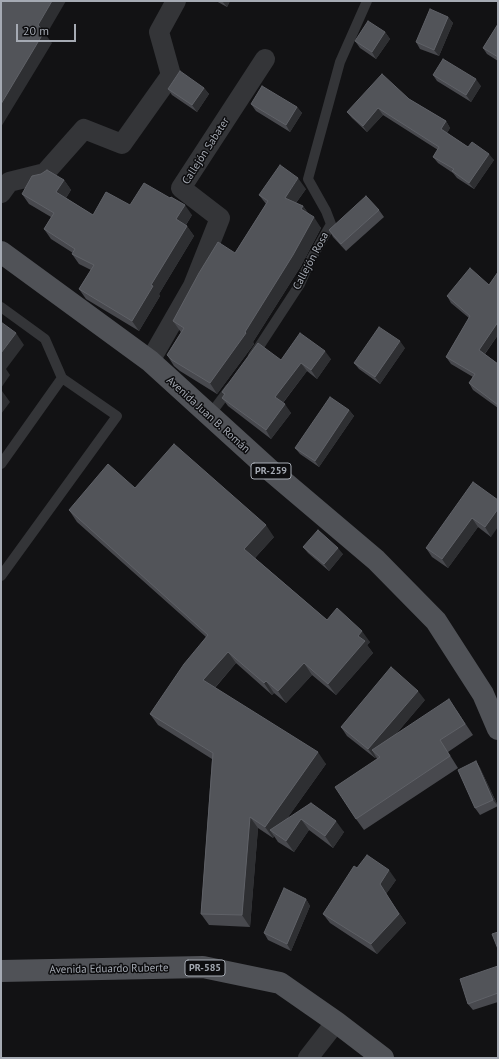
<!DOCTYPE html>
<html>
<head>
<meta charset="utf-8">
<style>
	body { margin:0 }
	#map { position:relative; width:499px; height:1059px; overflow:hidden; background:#121214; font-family:"PT Sans",sans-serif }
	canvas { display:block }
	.frame { position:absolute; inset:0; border:2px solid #a5aab3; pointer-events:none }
	.scale { position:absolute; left:16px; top:24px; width:60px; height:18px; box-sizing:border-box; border:2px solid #a5aab3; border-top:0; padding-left:5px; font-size:12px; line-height:14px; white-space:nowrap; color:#a5aab3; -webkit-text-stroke:3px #0d0d0f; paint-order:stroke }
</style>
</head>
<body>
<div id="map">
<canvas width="499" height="1059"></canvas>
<div class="frame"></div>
<div class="scale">20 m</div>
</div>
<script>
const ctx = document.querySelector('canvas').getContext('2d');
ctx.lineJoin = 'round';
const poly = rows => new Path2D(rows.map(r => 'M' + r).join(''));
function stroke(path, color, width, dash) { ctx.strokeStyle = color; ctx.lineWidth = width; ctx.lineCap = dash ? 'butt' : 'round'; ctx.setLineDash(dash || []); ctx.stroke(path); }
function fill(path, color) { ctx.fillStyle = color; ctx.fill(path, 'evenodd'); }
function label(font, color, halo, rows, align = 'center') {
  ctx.font = font + ' "PT Sans",sans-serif'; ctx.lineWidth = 3; ctx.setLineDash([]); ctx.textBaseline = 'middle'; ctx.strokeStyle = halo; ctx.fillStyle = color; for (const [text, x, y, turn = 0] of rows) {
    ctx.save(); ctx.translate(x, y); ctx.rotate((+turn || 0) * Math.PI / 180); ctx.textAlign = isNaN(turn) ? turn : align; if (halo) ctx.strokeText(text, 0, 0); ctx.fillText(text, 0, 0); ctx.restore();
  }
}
stroke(poly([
	[1,307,45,339,62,378],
	[253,356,300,284,310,261,331,224,326,211,308,179,340,62,367,1],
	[209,416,230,388],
	[1,464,62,378,117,416,1,576]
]), '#343538', 10);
stroke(poly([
	[1,193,9,182,45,173,84,129,122,144,171,75,159,32,176,1],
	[150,361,193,286,220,218,181,188,265,59],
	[308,1058,336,1022]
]), '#343538', 20);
stroke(poly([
	[1,252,150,361,271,471,376,560,436,621,483,694,498,729],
	[1,971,203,967,280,983,336,1022,383,1058]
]), '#505257', 22);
fill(poly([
	[216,1,230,1,227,7],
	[448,17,453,23,439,56,420,49,416,42],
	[498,24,498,61,487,54,483,48],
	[385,32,390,39,376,59,360,48,355,41],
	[433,75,481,86,471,102,437,81],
	[204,88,209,94,197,112,172,95,168,89],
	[409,99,446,121,450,128,447,133,468,147,494,160,474,189,457,178,453,173,438,163,433,157,438,150,383,115,367,132,352,118,347,112],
	[251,104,297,107,302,113,290,132,256,111],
	[64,180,71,190,66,198,93,215,130,205,192,215,186,225,194,236,159,294,160,296,139,331,86,299,79,289,91,270,79,264,72,254,73,253,51,239,44,229,51,217,29,204,22,194],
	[306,189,296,203,303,206,308,213,321,228,301,266,253,342,254,344,217,394,180,371,174,366,167,355,181,332,180,331,173,321,235,253,266,204,259,195],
	[379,210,384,217,346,251,333,237,329,230],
	[498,272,498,335,485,354,498,364,498,408,473,390,469,383,473,377,451,364,446,357,469,318,451,303,447,296,489,285],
	[405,348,380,384,359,369,354,363],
	[331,359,317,379,307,371,283,403,291,413,271,439,228,406,222,398,224,395,222,392,281,360],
	[349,410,354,416,319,467,300,454,295,448],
	[135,488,274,537,255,558,327,620,370,642,367,645,373,653,336,695,312,675,286,703,274,693,272,695,236,663,215,688,326,764,286,820,311,803,344,832,333,848,309,830,294,852,278,842,274,836,273,838,258,828,250,927,209,925,201,914,212,759,158,725,150,714,206,637,77,522,69,510],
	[498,500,491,537,478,527,448,568,432,557,426,548],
	[303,547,343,554,329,571,308,553],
	[425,700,396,734,457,711,473,735,448,752,458,768,364,830,356,819,377,759,376,757,375,758,347,736,341,727],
	[476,761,480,768,498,806,480,815,475,808],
	[357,868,396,880,386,894,406,923,377,954,330,923,323,914],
	[306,899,310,906,291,951,268,940,264,933],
	[498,966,498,1002,473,1010,468,1004]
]), '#48494e');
fill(poly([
	[52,1,66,1,46,35,52,43,1,127,1,104,38,25],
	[222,1,230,1,227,7],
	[448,17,453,23,439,56,434,50],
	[385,32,390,39,376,59,372,52],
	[476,79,481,86,471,102,466,95],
	[204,88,209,94,197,112,192,105],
	[297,107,302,113,290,132,286,125],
	[378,108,383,115,367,132,363,126],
	[446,121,450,128,445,136,441,129],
	[489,154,494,160,474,189,469,183],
	[298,178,306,189,292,208,285,198],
	[64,180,71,190,63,202,56,192],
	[185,205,192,215,183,229,176,219],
	[303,206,310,216,301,209],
	[314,217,321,228,301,266,253,342,254,344,217,394,210,383,245,332],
	[187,226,194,236,159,294,160,296,139,331,132,321,151,285],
	[498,322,498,335,483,356,479,350],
	[16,333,24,345,6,369,10,375,1,388,1,353],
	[400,341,405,348,380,384,375,377],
	[325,351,331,359,317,379,311,370],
	[301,363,307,371,281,405,275,397],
	[2,391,10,402,1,414,1,392],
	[285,404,291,413,271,439,266,430],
	[349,410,354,416,319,467,315,461],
	[498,509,498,527,491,537,485,527],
	[472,518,478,527,448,568,442,559],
	[266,525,274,537,252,561,244,549],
	[338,548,343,554,329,571,324,564],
	[362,631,370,642,367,645,373,653,336,695,328,684,358,636],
	[228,652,236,663,211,692,203,680],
	[304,663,312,675,286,703,278,691],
	[266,681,274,693,272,695,264,683],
	[418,691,425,700,378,755,372,750,376,757,375,758,368,749],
	[318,752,326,764,276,834,270,830,274,836,273,838,265,827],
	[476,761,480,768,498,806,493,800],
	[250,817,258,828,250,927,242,915],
	[301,819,309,830,294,852,286,841],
	[336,821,344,832,333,848,325,836],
	[389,870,396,880,386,894,406,923,377,954,371,944,380,884],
	[306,899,310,906,291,951,287,944]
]), '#2e2f32');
const building = poly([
	[1,1,52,1,38,25,44,32,1,104,1,1],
	[430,9,448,17,434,50,416,42,430,9],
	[368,21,385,32,372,52,355,41,368,21],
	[498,24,498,57,483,48,498,24],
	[443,59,476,79,466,95,433,75,443,59],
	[180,71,204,88,192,105,168,89,180,71],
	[382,74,409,99,446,121,441,129,468,147,472,142,489,154,469,183,452,171,454,169,433,157,439,147,378,108,363,126,347,112,382,74],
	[262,86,297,107,286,125,251,104,262,86],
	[280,165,298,178,285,198,303,206,301,209,314,217,293,255,245,332,246,333,210,383,172,360,167,355,184,328,173,321,199,273,218,242,235,253,268,201,259,195,280,165],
	[47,170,64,180,56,192,93,215,106,192,130,205,144,183,170,198,171,197,185,205,176,219,187,226,151,285,153,286,132,321,79,289,94,265,72,254,75,249,44,229,54,213,22,194,32,176,41,174,47,170],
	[366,196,379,210,341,244,329,230,366,196],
	[470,268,489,285,498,272,498,322,479,350,498,364,498,405,469,383,475,374,446,357,470,316,447,296,470,268],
	[1,322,16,333,1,353,1,322],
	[379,327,400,341,375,377,354,363,379,327],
	[300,333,325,351,311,370,301,363,275,397,285,404,266,430,222,398,225,394,222,392,258,343,281,360,300,333],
	[330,397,349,410,315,461,295,448,330,397],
	[174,444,266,525,244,549,327,620,337,608,362,631,358,636,365,641,328,684,304,663,278,691,266,681,264,683,228,652,203,680,318,752,265,827,250,817,242,915,201,914,213,753,150,714,184,664,208,635,69,510,108,464,135,488,174,444],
	[473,482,498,500,498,509,485,527,472,518,442,559,426,548,473,482],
	[318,530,338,548,324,564,303,547,318,530],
	[391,667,418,691,368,749,341,727,391,667],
	[449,699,465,724,440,740,450,756,356,819,335,787,380,757,372,750,449,699],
	[476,761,493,800,475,808,458,770,476,761],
	[311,803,336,821,325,836,301,819,286,841,270,830,311,803],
	[367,855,389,870,380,884,399,914,371,944,323,914,354,866,357,868,367,855],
	[284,888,306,899,287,944,264,933,284,888],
	[498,932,498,949,492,934,498,932],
	[498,966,498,993,468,1004,460,979,498,966]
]);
fill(building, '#525459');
stroke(building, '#5f6167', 1);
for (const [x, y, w] of [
	[271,471,40],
	[205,968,40]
]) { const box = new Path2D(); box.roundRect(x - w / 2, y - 8, w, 16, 3); ctx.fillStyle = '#0d0d0f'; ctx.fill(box); stroke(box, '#a5aab3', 1); }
label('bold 10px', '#a5aab3', null, [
	["PR-259",271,471],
	["PR-585",205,968]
]);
label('11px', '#a5aab3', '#0d0d0f', [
	["Callejón Sabater",206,151,-57],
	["Callejón Rosa",311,261,-62],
	["Avenida Juan B. Román",208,415,42],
	["Avenida Eduardo Ruberte",109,969,-1]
]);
</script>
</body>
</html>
